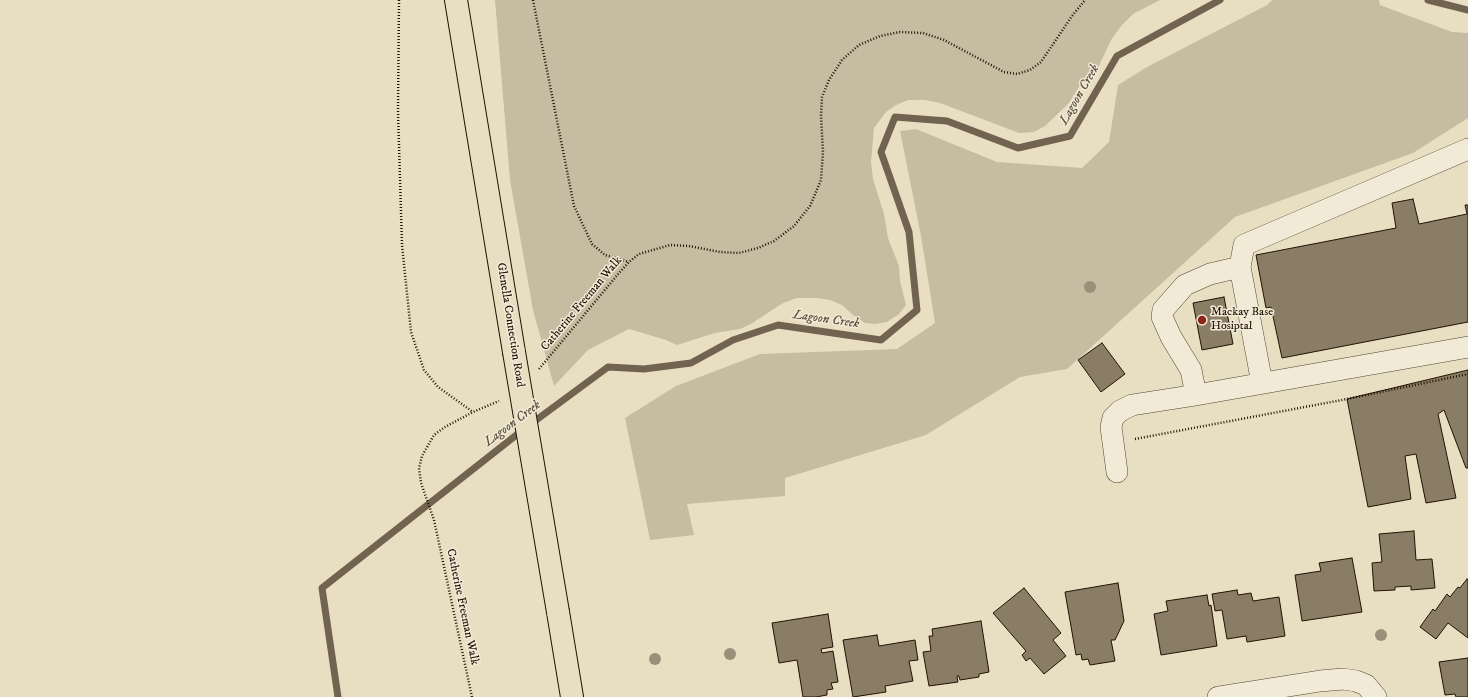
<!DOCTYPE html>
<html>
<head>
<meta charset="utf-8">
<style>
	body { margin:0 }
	canvas { display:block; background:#e8dfc2 }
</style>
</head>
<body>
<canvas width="1468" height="697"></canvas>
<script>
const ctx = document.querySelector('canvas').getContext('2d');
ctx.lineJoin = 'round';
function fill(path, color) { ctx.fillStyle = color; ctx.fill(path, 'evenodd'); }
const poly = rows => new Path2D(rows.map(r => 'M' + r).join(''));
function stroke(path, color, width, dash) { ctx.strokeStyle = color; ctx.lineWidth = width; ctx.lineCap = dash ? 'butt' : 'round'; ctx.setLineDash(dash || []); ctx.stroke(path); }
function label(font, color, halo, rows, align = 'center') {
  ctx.font = font + ' "IM FELL DW Pica",serif'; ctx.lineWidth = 3; ctx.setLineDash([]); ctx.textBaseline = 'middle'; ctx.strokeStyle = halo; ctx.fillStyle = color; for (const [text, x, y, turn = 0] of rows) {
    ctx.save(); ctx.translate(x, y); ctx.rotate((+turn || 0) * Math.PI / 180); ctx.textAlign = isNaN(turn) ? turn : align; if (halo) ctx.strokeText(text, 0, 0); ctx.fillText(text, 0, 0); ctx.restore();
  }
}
fill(poly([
	[495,0,1160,0,1133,14,1122,25,1111,40,1098,68,1079,87,1069,103,1045,126,1034,132,1019,133,940,103,925,100,908,100,896,105,886,112,874,128,871,162,873,179,884,214,888,238,899,266,900,281,906,305,899,314,887,322,875,324,865,323,853,315,842,305,830,300,817,298,797,298,783,303,751,324,740,329,715,333,677,345,666,340,629,329,588,350,554,386,533,310,510,180],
	[1272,0,1379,0,1380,5,1452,32,1468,33,1468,118,1413,153,1235,217,1067,369,1020,377,926,435,785,478,785,496,687,504,694,535,650,540,625,418,676,386,760,354,897,349,935,323,921,236,900,131,916,129,997,162,1082,168,1109,142,1118,85,1147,67,1267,5]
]), '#c6bca2');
stroke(poly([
	[1428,0,1468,10],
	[338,697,322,588,524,429,608,367,644,369,691,363,733,340,778,325,881,340,917,310,909,232,881,152,895,117,947,121,1018,148,1070,136,1117,56,1220,0]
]), '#71634f', 7);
const building = poly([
	[1413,199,1419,224,1467,214,1465,205,1468,205,1468,322,1282,358,1271,307,1266,308,1256,255,1396,228,1392,203,1413,199],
	[1224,297,1233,344,1202,350,1193,303,1224,297],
	[1102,343,1125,374,1101,392,1078,360,1102,343],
	[1468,370,1468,468,1466,468,1444,410,1438,414,1456,498,1426,503,1416,454,1405,456,1411,499,1368,507,1347,399,1468,370],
	[1414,531,1416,560,1432,559,1435,588,1411,590,1411,586,1395,587,1395,590,1374,591,1372,563,1382,562,1379,534,1414,531],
	[1352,558,1362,612,1302,621,1295,575,1321,571,1319,563,1352,558],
	[1467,579,1468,580,1468,638,1448,623,1436,639,1420,627,1433,609,1435,611,1447,594,1450,597,1458,587,1460,588,1467,579],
	[1118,583,1124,621,1115,640,1111,640,1115,661,1090,665,1088,659,1082,660,1081,654,1076,655,1065,592,1118,583],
	[1024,588,1061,633,1053,640,1066,656,1044,674,1030,658,1026,661,1022,655,1026,651,993,613,1024,588],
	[1237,590,1238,595,1251,593,1253,601,1279,597,1285,636,1247,642,1246,636,1227,639,1222,610,1215,611,1212,594,1237,590],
	[1207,595,1209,606,1211,605,1217,646,1161,655,1154,614,1168,611,1166,601,1207,595],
	[828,614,833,647,821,649,822,653,833,651,838,682,831,683,833,689,827,690,827,695,816,697,803,697,797,660,779,663,772,623,828,614],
	[981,621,989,672,979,674,979,677,960,680,959,676,957,676,958,682,929,686,923,652,931,651,929,636,933,636,932,629,981,621],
	[877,635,879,646,915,640,918,660,909,661,913,681,885,686,886,692,853,697,843,640,877,635],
	[1468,658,1468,697,1456,697,1455,694,1445,695,1439,662,1468,658]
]);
fill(building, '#897d66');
stroke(building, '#221203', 1);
const minor = poly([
	[1262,383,1240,267,1244,245,1468,149],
	[1196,395,1191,370,1171,337,1162,317,1163,310,1185,285,1210,274,1240,267],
	[1117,472,1111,427,1113,418,1120,411,1132,405,1196,395,1468,347],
	[1218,697,1320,681,1343,679,1356,681,1366,685,1376,697]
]);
const major = poly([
	[456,0,514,352],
	[558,612,572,697]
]);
stroke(minor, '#544533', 22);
stroke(major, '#221203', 24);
stroke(poly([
	[399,0,398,112,402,245,411,332,424,370,438,387,473,412],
	[533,0,574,206,592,244,605,255,629,262],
	[539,369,619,273,629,262,639,254,670,245,689,246,720,252,739,253,758,248,774,241,794,226,810,206,821,180,823,152,821,116,822,97,829,80,842,60,859,45,880,36,900,32,923,33,944,40,1004,72,1017,74,1030,70,1041,62,1072,16,1085,0],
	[1135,439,1342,400,1468,374],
	[472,697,434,520,421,483,419,468,422,456,434,435,445,427,473,412,499,401]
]), '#221203', 2.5, [1, 2]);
stroke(minor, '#f0ead7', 21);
stroke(major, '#e8dfc2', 22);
const majorBridge = poly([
	[514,352,558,612]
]);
stroke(majorBridge, '#221203', 24, []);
stroke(majorBridge, '#e8dfc2', 22);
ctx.fillStyle = '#9a8f78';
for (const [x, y] of [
	[1090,287],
	[1381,635],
	[730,654],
	[655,659]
]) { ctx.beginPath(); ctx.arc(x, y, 6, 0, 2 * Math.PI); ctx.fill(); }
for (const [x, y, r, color] of [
	[1202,320,5,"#8f2418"]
]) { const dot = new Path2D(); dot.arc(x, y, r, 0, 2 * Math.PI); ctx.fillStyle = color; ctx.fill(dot); stroke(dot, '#f0ead7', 1.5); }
label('12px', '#221203', '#f0ead7', [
	["Catherine Freeman Walk",582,304,-50],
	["Glenella Connection Road",510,325,81],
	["Catherine Freeman Walk",462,607,78]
]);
label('12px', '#221203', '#f0ead7', [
	["Mackay Base",1211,313],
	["Hosiptal",1211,327]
], 'left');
label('italic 13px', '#5d4f3c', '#f0ead7', [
	["Lagoon Creek",1080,95,-60],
	["Lagoon Creek",826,320,8],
	["Lagoon Creek",513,424,-37]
]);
</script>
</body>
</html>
